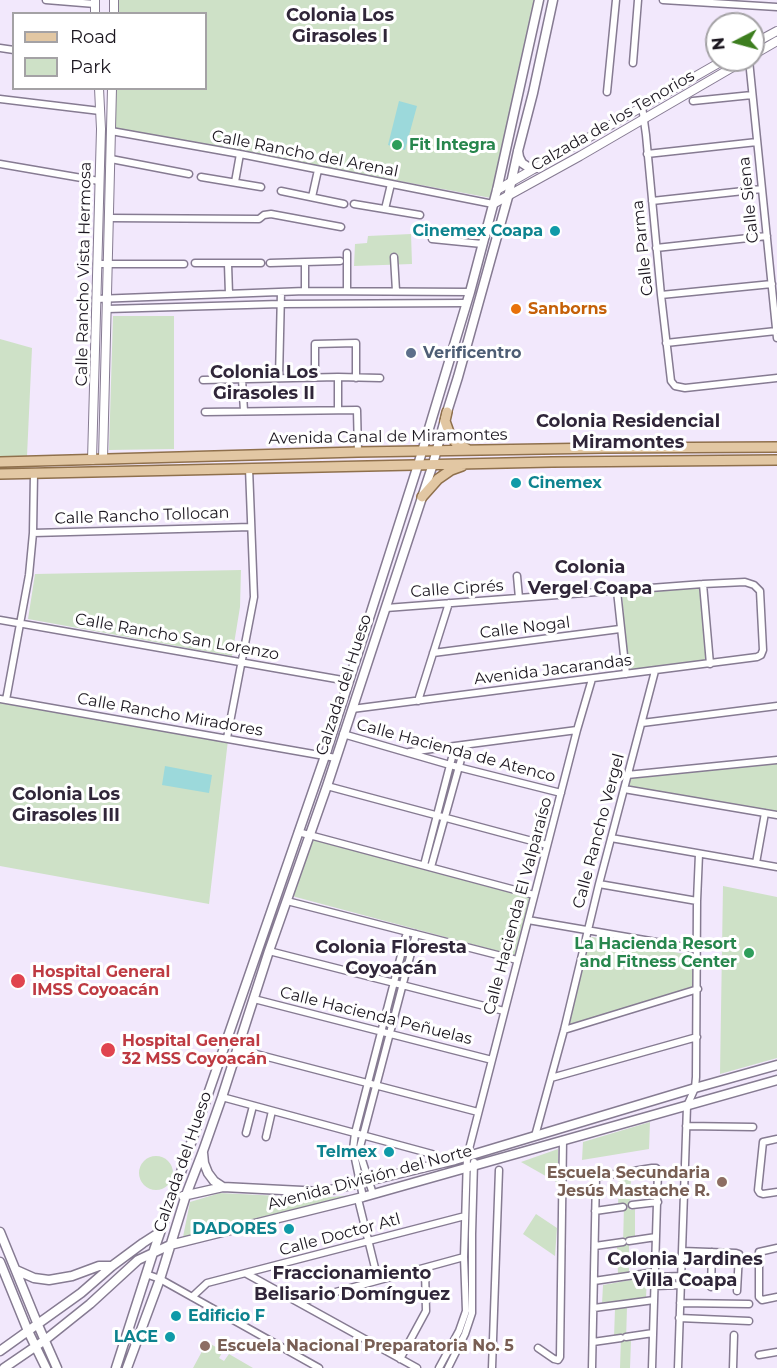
<!DOCTYPE html>
<html>
<head>
<meta charset="utf-8">
<style>
	body { margin:0 }
	#map { position:relative; width:777px; height:1368px; overflow:hidden; background:#f2e8fc; font-family:Montserrat,sans-serif }
	canvas { display:block }
	.legend { position:absolute; left:12px; top:12px; width:195px; height:78px; box-sizing:border-box; background:#fff; border:2px solid #a4a2a5; margin:0; padding:8px 10px; list-style:none; font-size:18px; color:#1b161f }
	.legend li { display:flex; align-items:center; gap:12px; height:30px }
	.legend b { width:30px; border:2px solid #a4a2a5 }
	.north { position:absolute; left:705px; top:12px; width:60px; height:60px; box-sizing:border-box; background:#fff; border:2px solid #a4a2a5; border-radius:50%; rotate:264deg; font-size:16px; font-weight:700; line-height:24px; text-align:center; color:#1b161f }
	.north::after { content:''; display:block; margin:auto; width:21px; height:27px; background:#3d7e1f; clip-path:polygon(50% 0,100% 100%,50% 72%,0 100%) }
</style>
</head>
<body>
<div id="map">
<canvas width="777" height="1368"></canvas>
<ul class="legend">
<li><b style="height:8px;background:#e2c7a3"></b>Road</li>
<li><b style="height:16px;background:#cee1c7"></b>Park</li>
</ul>
<div class="north">N</div>
</div>
<script>
const ctx = document.querySelector('canvas').getContext('2d');
ctx.lineJoin = 'round';
function fill(path, color) { ctx.fillStyle = color; ctx.fill(path, 'evenodd'); }
const poly = rows => new Path2D(rows.map(r => 'M' + r).join(''));
function stroke(path, color, width, dash) { ctx.strokeStyle = color; ctx.lineWidth = width; ctx.lineCap = dash ? 'butt' : 'round'; ctx.setLineDash(dash || []); ctx.stroke(path); }
function label(font, color, halo, rows, align = 'center') {
  ctx.font = font + ' Montserrat,sans-serif'; ctx.lineWidth = 6; ctx.setLineDash([]); ctx.textBaseline = 'middle'; ctx.strokeStyle = halo; ctx.fillStyle = color; for (const [text, x, y, turn = 0] of rows) {
    ctx.save(); ctx.translate(x, y); ctx.rotate((+turn || 0) * Math.PI / 180); ctx.textAlign = isNaN(turn) ? turn : align; if (halo) ctx.strokeText(text, 0, 0); ctx.fillText(text, 0, 0); ctx.restore();
  }
}
fill(poly([
	[116,0,534,0,491,198,113,128,114,89,206,88,206,14,116,13],
	[411,234,412,264,354,266,355,244,367,243,368,236],
	[113,316,174,316,174,449,109,450],
	[0,339,32,348,27,456,0,456],
	[241,570,240,607,232,656,28,619,35,574],
	[700,587,707,664,628,673,622,594],
	[0,701,228,740,209,904,0,866],
	[777,761,777,814,628,789,630,776],
	[314,837,531,896,516,956,292,896],
	[723,886,777,897,777,1058,720,1074],
	[587,936,696,956,694,987,567,1027],
	[650,1122,649,1149,582,1160,583,1142],
	[558,1149,558,1183,521,1162],
	'139 1173a17 17 0 1 1 34 0a17 17 0 1 1-34 0Z',
	[631,1175,630,1210,635,1209,635,1238,629,1240,629,1273,618,1275,617,1247,623,1245,624,1205,618,1206,619,1177],
	[220,1193,320,1198,352,1195,183,1237,190,1202],
	[536,1214,557,1228,555,1256,523,1234],
	[647,1277,646,1298,602,1304,603,1285],
	[627,1307,626,1341,631,1341,630,1368,620,1368,621,1337,614,1337,615,1309],
	[207,1342,223,1351,219,1358,224,1361,229,1354,253,1368,193,1368]
]), '#cee1c7');
fill(poly([
	[399,101,417,106,405,150,388,145],
	[165,766,212,775,209,793,162,785]
]), '#9cd9db');
const minor = poly([
	[46,0,95,4],
	[663,0,777,7],
	[0,48,14,50],
	[749,60,777,338],
	[633,63,638,0],
	[607,92,616,0],
	[0,99,100,111],
	[693,101,752,95],
	[642,106,646,135,661,295,671,381,675,386,685,388,777,378],
	[111,131,240,154,493,204],
	[647,154,757,142],
	[111,159,189,174],
	[0,164,99,181],
	[201,177,261,187],
	[235,182,240,154],
	[281,191,344,204],
	[312,197,318,170],
	[652,201,762,189],
	[354,204,420,215],
	[385,209,391,184],
	[109,218,259,219,264,215,271,214,341,227],
	[432,239,482,244],
	[656,248,767,236],
	[347,253,347,291],
	[394,257,396,291],
	[305,262,305,291],
	[195,263,261,263],
	[270,263,340,261],
	[97,264,184,264],
	[228,264,229,294],
	[661,295,772,284],
	[96,299,305,291,470,292],
	[107,309,281,304,466,303],
	[666,343,776,331],
	[315,377,315,344,356,343,356,378],
	[338,377,338,410],
	[279,378,281,292],
	[242,379,244,411],
	[203,380,338,377,380,378],
	[205,412,357,410,358,452],
	[33,533,251,527],
	[517,576,519,598],
	[703,584,710,664],
	[617,591,626,674],
	[0,620,348,681],
	[433,653,620,629],
	[0,699,336,758],
	[6,700,29,575,33,533,34,473],
	[418,701,449,603],
	[352,709,757,657,761,655,763,650,760,591,754,585,745,582,703,584,386,608],
	[642,723,777,706],
	[343,734,450,765,561,793],
	[227,738,254,597,249,468],
	[409,752,577,730],
	[627,775,777,760],
	[327,786,547,845],
	[624,789,777,815],
	[298,832,534,895],
	[611,838,777,867],
	[756,863,765,813],
	[424,865,455,746],
	[431,867,465,745],
	[599,884,697,901],
	[287,901,517,960],
	[528,920,697,949],
	[269,951,504,1011],
	[254,999,492,1060],
	[564,1030,698,989],
	[237,1049,478,1112],
	[551,1078,697,1037],
	[222,1097,432,1154],
	[686,1126,753,1127],
	[246,1133,253,1106],
	[535,1136,564,1030,599,884,655,671],
	[266,1137,272,1111],
	[777,1139,763,1142,758,1190,760,1193,763,1194,777,1192],
	[373,1194,361,1157,360,1147,416,934],
	[363,1197,353,1149,355,1133,407,932],
	[359,1203,378,1280],
	[632,1205,658,1202],
	[595,1211,623,1207],
	[629,1241,656,1237],
	[595,1246,623,1242],
	[777,1248,759,1252,759,1297,762,1300,777,1297],
	[682,1251,736,1253,739,1254,737,1291],
	[146,1274,160,1279,319,1368],
	[247,1274,417,1368],
	[655,1277,681,1276],
	[594,1281,655,1272],
	[655,1286,681,1285],
	[711,1287,712,1252],
	[192,1297,207,1283,465,1216],
	[299,1302,464,1257],
	[680,1303,749,1304],
	[594,1308,654,1300],
	[679,1318,749,1321],
	[626,1337,653,1333],
	[593,1342,621,1338],
	[538,1348,554,1359,558,1360,560,1357,563,1140],
	[759,1355,777,1352],
	[400,1359,426,1311,425,1269],
	[439,1368,459,1331,466,1311,464,1257,467,1157,577,730,592,679],
	[448,1368,465,1334,472,1313,472,1234,474,1162],
	[492,1368,499,1170],
	[592,1368,596,1177,652,1168,656,1168,658,1170,652,1368],
	[678,1368,687,1106,695,1088,696,1077,697,901,699,854],
	[733,1368,734,1335]
]);
const tertiary = poly([
	[95,0,95,14],
	[114,0,114,14],
	[753,44,777,31],
	[753,55,777,41],
	[497,190,724,60],
	[493,204,580,156,745,60],
	[103,459,112,88],
	[92,460,101,129,99,88]
]);
const secondary = poly([
	[518,151,519,157,522,163,528,167,535,168],
	[203,1153,204,1163,208,1173,214,1181,223,1187],
	[183,1196,223,1187,322,1192,455,1160,695,1088,777,1065],
	[0,1232,38,1325,57,1368],
	[0,1262,28,1331,46,1368],
	[16,1270,34,1278,49,1280,72,1276,99,1266,112,1266],
	[0,1351,81,1293,112,1266,143,1243,160,1232],
	[4,1368,45,1340,90,1304,138,1260,170,1245,363,1197,777,1080],
	[116,1368,153,1253,325,756,418,465,470,292,497,190,539,0],
	[127,1368,160,1279,186,1195,203,1151,222,1097,269,951,327,786,433,464,447,412,458,377,508,197,518,151,533,93,553,0]
]);
const primary = poly([
	[447,412,445,421,450,435,456,443,467,449],
	[0,462,358,452,604,448,777,447],
	[0,474,552,462,777,460],
	[422,497,438,479,451,470,462,466]
]);
stroke(minor, '#867b92', 9);
stroke(tertiary, '#867b92', 10);
stroke(secondary, '#867b92', 11);
stroke(primary, '#8f704c', 12);
stroke(minor, '#fff', 6);
stroke(tertiary, '#fff', 8);
stroke(secondary, '#fff', 8);
stroke(primary, '#e2c7a3', 9);
for (const [x, y, r, color] of [
	[397,145,6,"#2e9e5b"],
	[555,231,6,"#0f9aa8"],
	[516,309,6,"#e8710a"],
	[411,353,6,"#5c6f8a"],
	[516,483,6,"#0f9aa8"],
	[749,953,6,"#2e9e5b"],
	[18,981,8,"#e0444e"],
	[108,1050,8,"#e0444e"],
	[389,1152,6,"#0f9aa8"],
	[722,1182,6,"#8d6e63"],
	[289,1229,6,"#0f9aa8"],
	[176,1316,6,"#0f9aa8"],
	[170,1337,6,"#0f9aa8"],
	[205,1346,6,"#8d6e63"]
]) { const dot = new Path2D(); dot.arc(x, y, r, 0, 2 * Math.PI); ctx.fillStyle = color; ctx.fill(dot); stroke(dot, '#fff', 2); }
label('16px', '#1b161f', '#fff', [
	["Calzada de los Tenorios",613,121,-30],
	["Calle Rancho del Arenal",305,154,11],
	["Calle Siena",749,200,-96],
	["Calle Parma",643,248,-96],
	["Calle Rancho Vista Hermosa",84,274,-89],
	["Avenida Canal de Miramontes",388,437,-1],
	["Calle Rancho Tollocan",142,516,-2],
	["Calle Ciprés",457,589,-4],
	["Calle Nogal",525,628,-7],
	["Calle Rancho San Lorenzo",177,637,10],
	["Avenida Jacarandas",553,670,-7],
	["Calzada del Hueso",344,685,-72],
	["Calle Rancho Miradores",170,715,10],
	["Calle Hacienda de Atenco",456,751,15],
	["Calle Rancho Vergel",599,831,-75],
	["Calle Hacienda El Valparaíso",518,906,-75],
	["Calle Hacienda Peñuelas",376,1016,14],
	["Calzada del Hueso",183,1162,-71],
	["Avenida División del Norte",370,1178,-15],
	["Calle Doctor Atl",340,1235,-15]
]);
label('bold 16px', '#27864d', '#fff', [
	["Fit Integra",409,145],
	["La Hacienda Resort",737,944,"right"],
	["and Fitness Center",737,962,"right"]
], 'left');
label('bold 16px', '#0d838f', '#fff', [
	["Cinemex Coapa",543,231],
	["Cinemex",528,483,"left"],
	["Telmex",377,1152],
	["DADORES",277,1229],
	["Edificio F",188,1316,"left"],
	["LACE",158,1337]
], 'right');
label('bold 16px', '#c56008', '#fff', [
	["Sanborns",528,309]
], 'left');
label('bold 16px', '#4e5e75', '#fff', [
	["Verificentro",423,353]
], 'left');
label('bold 16px', '#be3a42', '#fff', [
	["Hospital General",32,972],
	["IMSS Coyoacán",32,990],
	["Hospital General",122,1041],
	["32 MSS Coyoacán",122,1059]
], 'left');
label('bold 16px', '#785e54', '#fff', [
	["Escuela Secundaria",710,1173],
	["Jesús Mastache R.",710,1191],
	["Escuela Nacional Preparatoria No. 5",217,1346,"left"]
], 'right');
label('bold 18px', '#302639', '#fff', [
	["Colonia Los",340,16],
	["Girasoles I",340,37],
	["Colonia Los",264,373],
	["Girasoles II",264,394],
	["Colonia Residencial",628,422],
	["Miramontes",628,443],
	["Colonia",590,568],
	["Vergel Coapa",590,589],
	["Colonia Los",66,795],
	["Girasoles III",66,816],
	["Colonia Floresta",391,948],
	["Coyoacán",391,969],
	["Colonia Jardines",685,1260],
	["Villa Coapa",685,1281],
	["Fraccionamiento",352,1274],
	["Belisario Domínguez",352,1295]
]);
</script>
</body>
</html>
